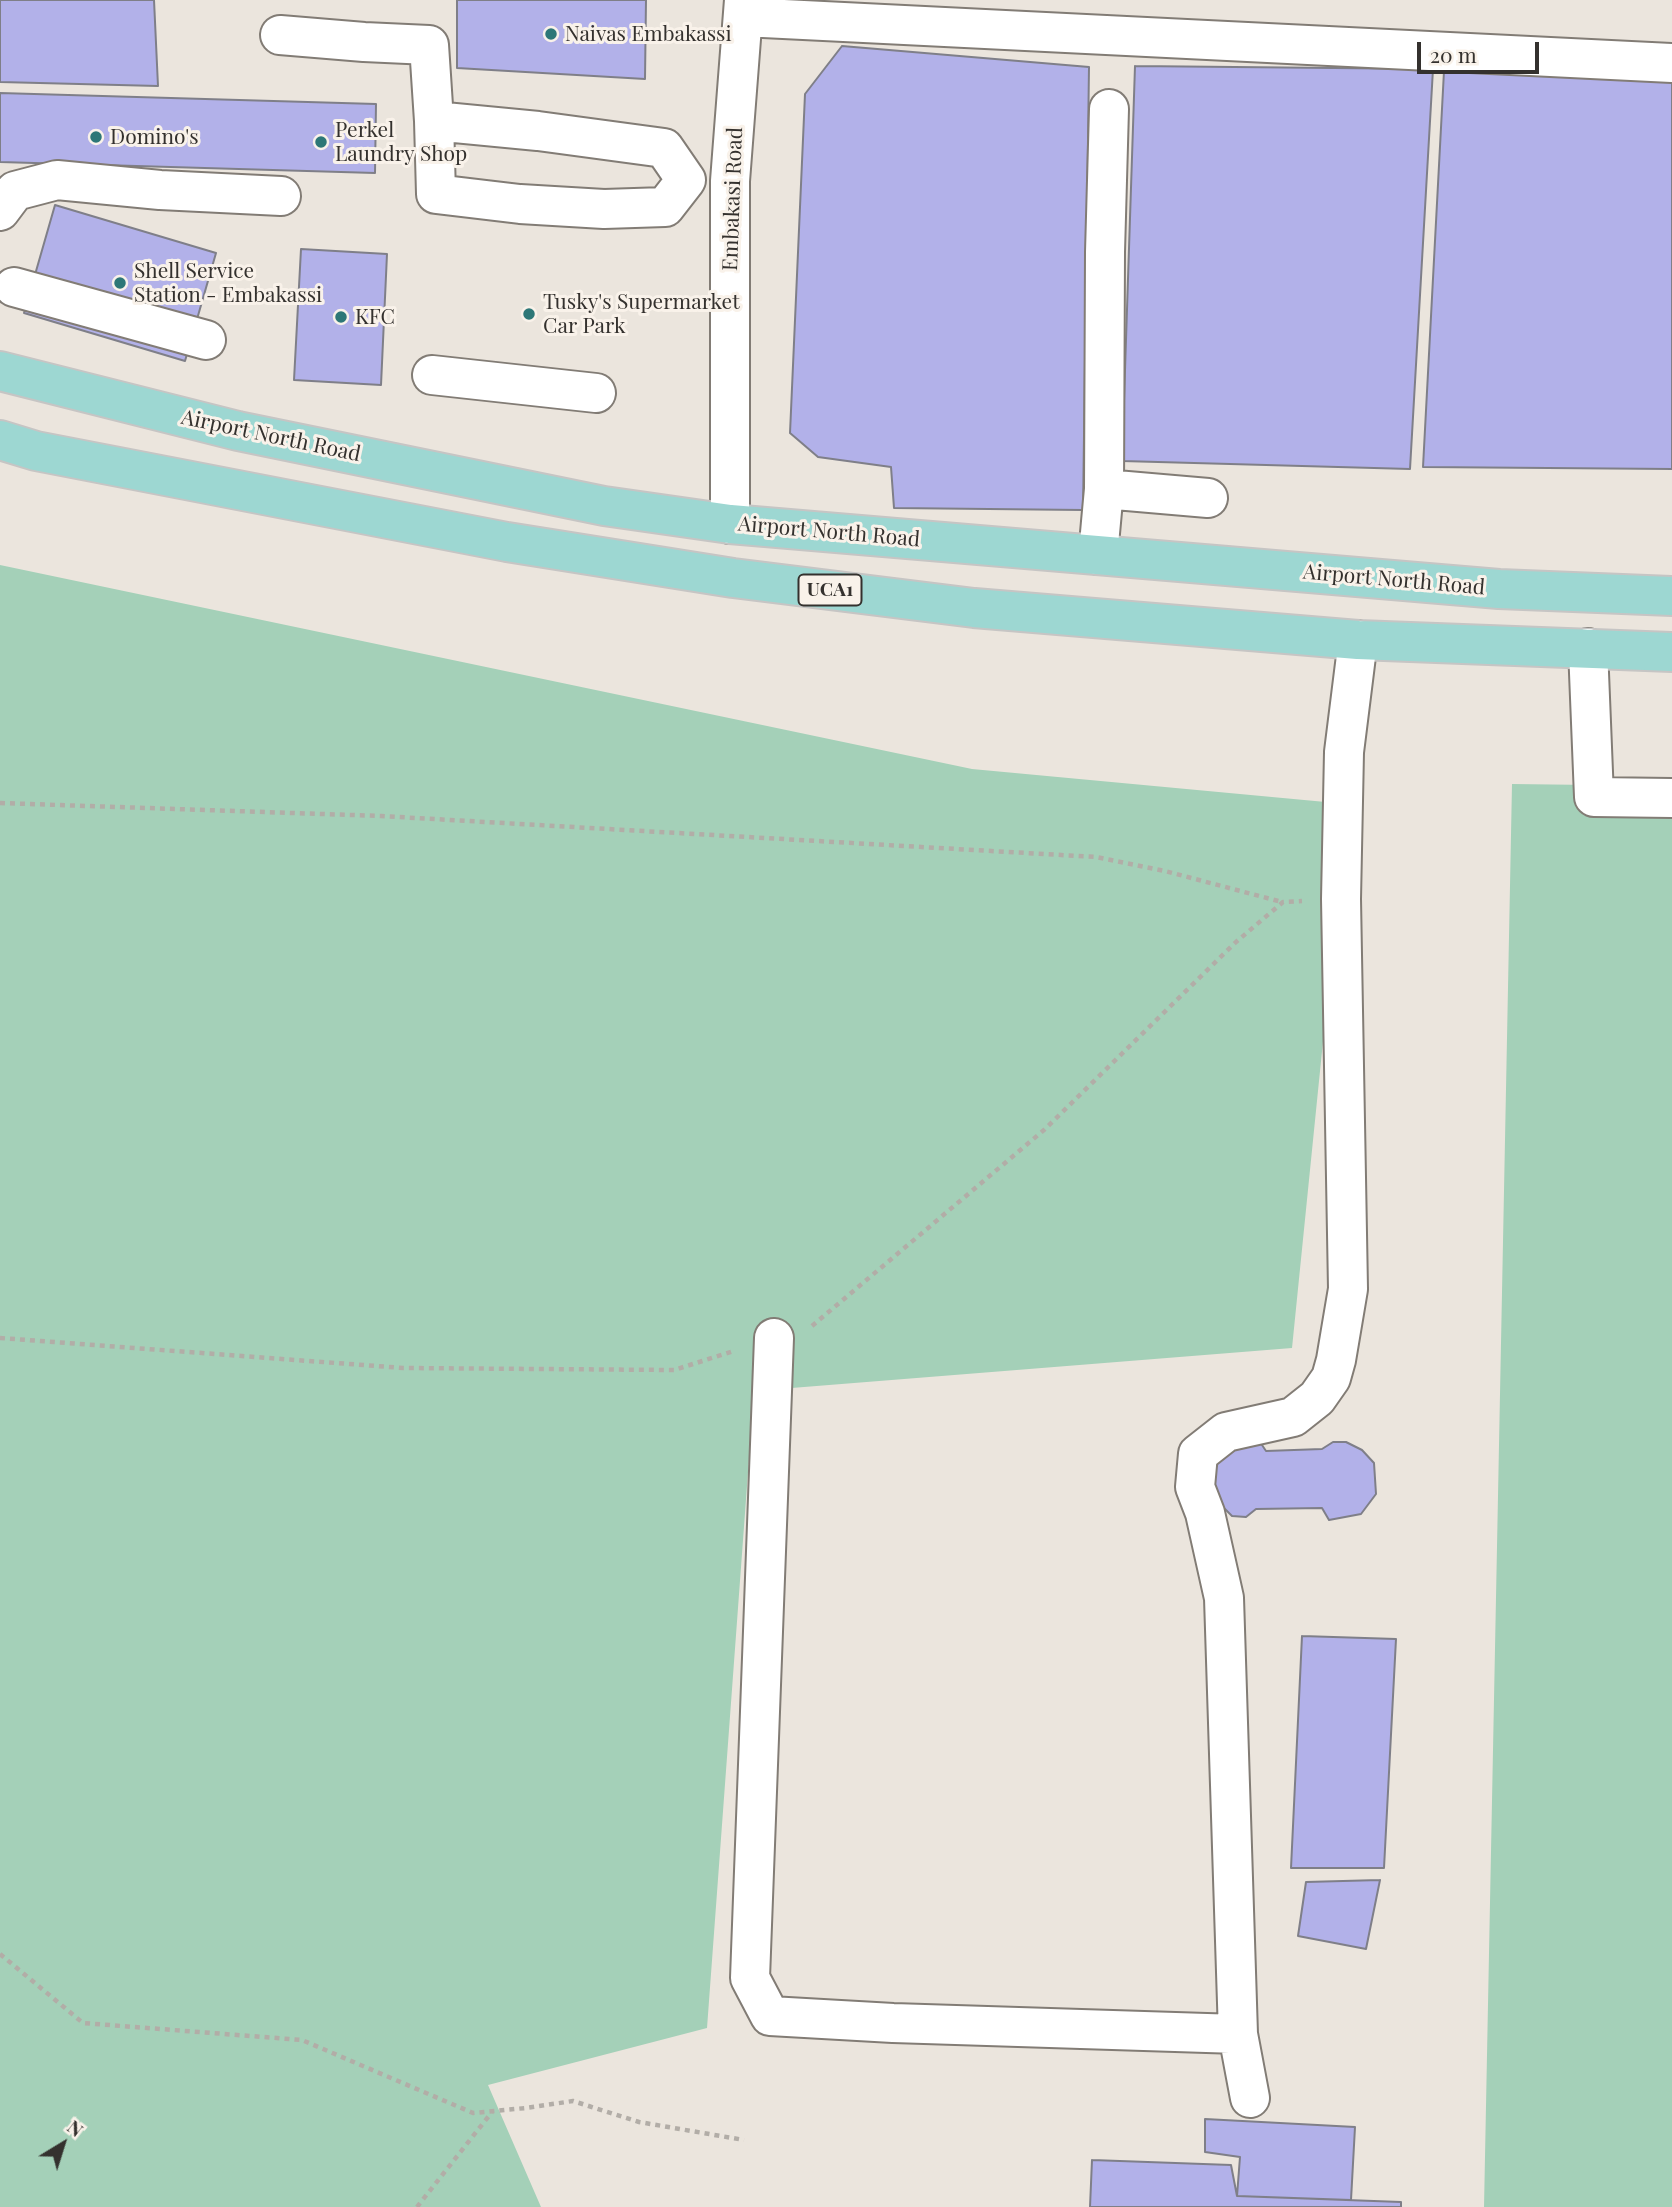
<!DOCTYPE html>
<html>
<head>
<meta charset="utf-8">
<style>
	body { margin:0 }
	#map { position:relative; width:1672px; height:2207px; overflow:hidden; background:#ebe5dd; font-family:"Playfair Display",serif }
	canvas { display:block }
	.north { position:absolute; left:28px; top:2109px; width:70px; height:70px; -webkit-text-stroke:5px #f9f2ea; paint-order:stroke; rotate:38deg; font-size:19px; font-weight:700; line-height:28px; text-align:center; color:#34312e }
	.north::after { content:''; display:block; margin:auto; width:24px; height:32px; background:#34312e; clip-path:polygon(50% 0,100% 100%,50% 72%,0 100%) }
	.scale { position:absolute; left:1417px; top:42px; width:122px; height:32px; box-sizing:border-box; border:4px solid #34312e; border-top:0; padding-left:9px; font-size:21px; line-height:24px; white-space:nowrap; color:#34312e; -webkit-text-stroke:5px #f9f2ea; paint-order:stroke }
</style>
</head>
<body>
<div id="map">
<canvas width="1672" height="2207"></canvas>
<div class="north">N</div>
<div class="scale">20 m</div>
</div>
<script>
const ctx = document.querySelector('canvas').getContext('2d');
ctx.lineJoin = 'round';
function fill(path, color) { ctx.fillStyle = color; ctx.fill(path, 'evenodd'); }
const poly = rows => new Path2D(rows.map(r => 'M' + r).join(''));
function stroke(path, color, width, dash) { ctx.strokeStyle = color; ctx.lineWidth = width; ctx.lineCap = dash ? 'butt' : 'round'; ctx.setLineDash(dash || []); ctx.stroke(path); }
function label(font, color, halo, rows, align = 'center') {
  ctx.font = font + ' "Playfair Display",serif'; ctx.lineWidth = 6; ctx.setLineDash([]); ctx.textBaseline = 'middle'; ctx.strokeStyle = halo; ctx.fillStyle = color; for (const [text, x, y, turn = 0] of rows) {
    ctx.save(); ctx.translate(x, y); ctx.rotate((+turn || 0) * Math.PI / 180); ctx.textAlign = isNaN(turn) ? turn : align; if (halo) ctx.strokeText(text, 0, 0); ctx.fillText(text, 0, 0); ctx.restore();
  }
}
fill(poly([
	[0,565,972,769,1347,804,1292,1348,754,1391,707,2028,488,2085,541,2207,0,2207],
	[1512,784,1672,786,1672,2207,1484,2207]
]), '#a4d0b8');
const building = poly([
	[0,0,154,0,158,86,0,82,0,0],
	[457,0,646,0,645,79,457,68,457,0],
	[842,46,1089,67,1083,510,894,508,891,467,818,457,790,433,805,94,842,46],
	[1135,66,1433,69,1410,469,1122,461,1135,66],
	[1444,71,1672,81,1672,469,1423,467,1444,71],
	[0,93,376,104,375,173,0,162,0,93],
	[55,205,216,253,185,361,24,313,55,205],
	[301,249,387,254,381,385,294,380,301,249],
	[1258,1439,1266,1451,1322,1449,1333,1442,1346,1442,1362,1450,1374,1463,1376,1494,1361,1514,1329,1520,1322,1508,1256,1509,1246,1517,1232,1516,1220,1504,1207,1476,1231,1441,1258,1439],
	[1302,1636,1396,1639,1384,1868,1291,1868,1302,1636],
	[1380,1880,1366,1949,1298,1936,1306,1882,1380,1880],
	[1205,2119,1355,2127,1351,2200,1237,2196,1240,2157,1205,2152,1205,2119],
	[1092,2160,1231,2165,1237,2196,1401,2202,1401,2207,1090,2207,1092,2160]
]);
fill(building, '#b2b1e9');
stroke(building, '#7f7f88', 2);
const minor = poly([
	[743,17,1672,63],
	[280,35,364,42,429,45,434,121],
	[434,121,538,131,664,148,686,180,665,207,604,209,520,204,436,194,434,121],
	[0,211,15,191,57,180,160,190,281,196],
	[14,287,206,340],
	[432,375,596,393],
	[1104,489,1208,498],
	[730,524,730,181,744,0],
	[1098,555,1104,489,1105,252,1109,109],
	[1588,648,1594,797,1672,798],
	[774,1338,750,1978,770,2016,893,2023,1238,2034],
	[1250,2098,1238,2034,1224,1598,1205,1513,1195,1487,1198,1454,1226,1432,1293,1417,1317,1398,1331,1378,1336,1360,1348,1289,1341,899,1344,752,1358,640]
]);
const major = poly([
	[0,371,238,431,604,506,730,524,1499,589,1672,596],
	[0,440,36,451,507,542,733,578,974,608,1358,640,1672,652]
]);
stroke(minor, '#827c75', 42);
stroke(major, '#c6c5c4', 42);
stroke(poly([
	[0,803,381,816,1096,857,1165,871,1282,902],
	[812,1326,1044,1130,1236,942,1283,902,1302,901],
	[0,1338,403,1368,674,1370,734,1351],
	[0,1954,83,2023,302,2040,473,2113,526,2108,573,2101,639,2122,744,2140],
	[417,2207,492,2112]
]), '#b2ada7', 4.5, [5, 5]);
stroke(minor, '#fff', 38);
stroke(major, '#9dd7d2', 38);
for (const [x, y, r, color] of [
	[551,34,7,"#2d7777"],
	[96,137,7,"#2d7777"],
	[321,142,7,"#2d7777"],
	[120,283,7,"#2d7777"],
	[529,314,7,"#2d7777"],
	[341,317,7,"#2d7777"]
]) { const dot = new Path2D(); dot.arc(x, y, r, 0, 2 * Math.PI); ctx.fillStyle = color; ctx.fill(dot); stroke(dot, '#f9f2ea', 2.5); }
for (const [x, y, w] of [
	[830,590,63]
]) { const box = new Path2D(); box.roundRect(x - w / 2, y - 15.5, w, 31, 5); ctx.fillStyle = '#f9f2ea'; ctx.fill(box); stroke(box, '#34312e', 2); }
label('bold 19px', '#34312e', null, [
	["UCA1",830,590]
]);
label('21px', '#34312e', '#f9f2ea', [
	["Naivas Embakassi",565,34],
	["Perkel",335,130],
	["Laundry Shop",335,154],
	["Domino's",110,137],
	["Shell Service",134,271],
	["Station - Embakassi",134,295],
	["Tusky's Supermarket",543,302],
	["Car Park",543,326],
	["KFC",355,317]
], 'left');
label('21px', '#34312e', '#f9f2ea', [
	["Embakasi Road",733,199,-88],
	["Airport North Road",271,436,12],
	["Airport North Road",829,532,5],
	["Airport North Road",1394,580,5]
]);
</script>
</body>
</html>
